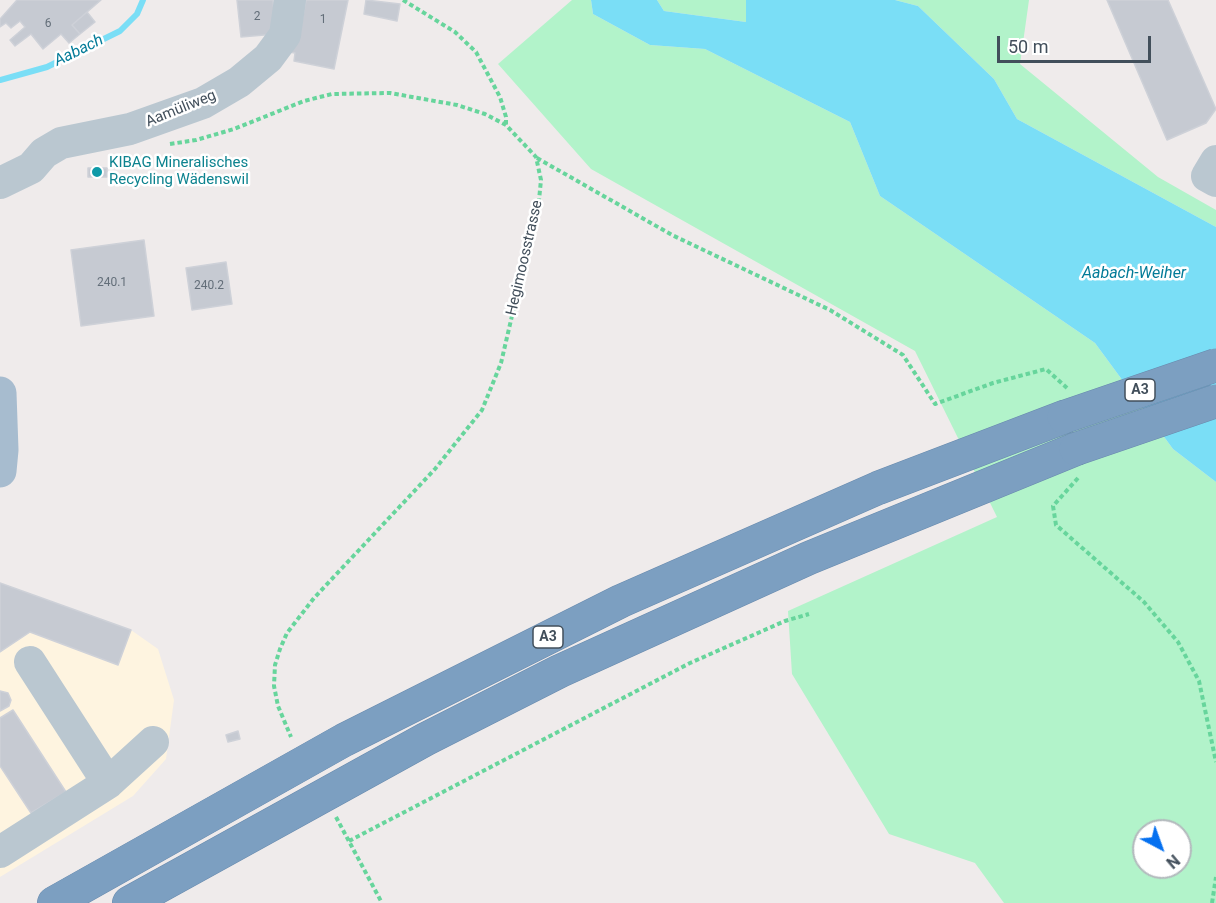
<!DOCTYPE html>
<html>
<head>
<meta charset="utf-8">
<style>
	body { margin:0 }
	#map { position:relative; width:1216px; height:903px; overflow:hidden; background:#efebeb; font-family:Roboto,sans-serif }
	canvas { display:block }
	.north { position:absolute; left:1132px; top:819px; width:60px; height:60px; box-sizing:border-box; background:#fff; border:2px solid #b3b9bd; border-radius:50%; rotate:139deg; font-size:16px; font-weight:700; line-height:24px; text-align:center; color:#424f5b }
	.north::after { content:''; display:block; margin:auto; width:21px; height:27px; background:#0470f0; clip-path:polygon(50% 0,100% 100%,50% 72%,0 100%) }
	.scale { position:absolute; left:997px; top:36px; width:154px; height:27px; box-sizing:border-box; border:3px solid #424f5b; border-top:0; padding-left:8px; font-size:18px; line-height:21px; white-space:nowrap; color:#424f5b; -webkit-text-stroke:4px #fff; paint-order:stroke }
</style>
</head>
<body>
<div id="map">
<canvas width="1216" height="903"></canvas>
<div class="north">N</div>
<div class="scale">50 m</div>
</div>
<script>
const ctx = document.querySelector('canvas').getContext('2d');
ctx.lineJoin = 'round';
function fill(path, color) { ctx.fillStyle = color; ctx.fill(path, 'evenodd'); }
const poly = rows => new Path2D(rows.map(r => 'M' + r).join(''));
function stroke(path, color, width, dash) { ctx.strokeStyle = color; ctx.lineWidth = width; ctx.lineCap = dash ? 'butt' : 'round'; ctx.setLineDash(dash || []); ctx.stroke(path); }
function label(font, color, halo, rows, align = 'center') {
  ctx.font = font + ' Roboto,sans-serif'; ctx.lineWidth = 5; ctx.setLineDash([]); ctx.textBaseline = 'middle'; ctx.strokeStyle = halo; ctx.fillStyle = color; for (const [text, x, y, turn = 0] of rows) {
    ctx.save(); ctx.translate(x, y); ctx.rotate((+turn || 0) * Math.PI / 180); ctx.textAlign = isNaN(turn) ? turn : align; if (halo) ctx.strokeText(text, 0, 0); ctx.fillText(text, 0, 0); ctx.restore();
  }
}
fill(poly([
	[0,583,131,630,158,649,174,700,166,759,133,796,0,877]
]), '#fef4e0');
fill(poly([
	[572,0,591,0,593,14,650,45,705,49,850,122,880,196,1095,343,1173,449,1216,482,1216,903,1004,903,975,863,889,834,792,674,788,611,997,517,915,351,591,169,498,64],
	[1144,831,1180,831,1180,867,1144,867],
	[657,0,746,0,746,22,664,11],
	[895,0,1029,0,1020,64,1158,177,1216,210,1216,227,1017,119,994,79,918,6]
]), '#b2f3ca');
fill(poly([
	[591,0,657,0,664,11,746,22,746,0,895,0,918,6,994,79,1017,119,1216,227,1216,482,1173,449,1095,343,880,196,850,122,705,49,650,45,593,14]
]), '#7adef6');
stroke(poly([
	[0,80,47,67,120,31,137,14,143,0]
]), '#7adef6', 6);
const building = poly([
	[17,0,101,0,72,25,80,34,69,43,61,34,43,49,31,34,15,46,10,40,25,27,20,21,11,28,6,23,0,27,0,19,17,0],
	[237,0,273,0,276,34,241,37,237,0],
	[306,0,348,0,334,69,294,61,295,53,289,52,298,41,306,0],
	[366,0,400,4,397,21,364,14,366,0],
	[1107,0,1168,0,1216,109,1206,123,1167,140,1107,0],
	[87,12,95,22,80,34,72,25,87,12],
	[88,168,107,168,107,177,88,177,88,168],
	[144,240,154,316,81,326,71,250,144,240],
	[226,262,232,304,192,310,186,268,226,262],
	[0,583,131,630,118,665,30,632,0,652,0,583],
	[0,691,8,693,11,700,9,706,0,711,0,691],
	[13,710,66,792,31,813,0,766,0,718,13,710],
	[238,731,240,739,228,742,226,735,238,731]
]);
fill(building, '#c6cad2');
stroke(building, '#ced1d8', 1.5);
const highway = poly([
	[54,903,344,740,621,601,878,488,1064,417],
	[129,903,426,739,560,671,809,558,1076,449]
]);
stroke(highway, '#688aad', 34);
stroke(poly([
	[403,0,455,32,476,52,500,97,506,117,506,125],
	[170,144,196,140,234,129,304,101,332,94,390,93,457,105,485,114,506,125,536,157,541,180,539,200,501,363,482,410,435,469,314,598,287,633,280,649,275,665,274,686,278,706,291,737],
	[537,158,672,235,830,310,903,355,935,404,993,383,1046,369,1067,388],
	[1078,478,1053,506,1056,525,1144,602,1178,642,1199,681,1216,762],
	[336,817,382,903],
	[349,841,690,663,785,621,809,614],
	[1212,903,1216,877]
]), '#67d59c', 4, [4.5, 3]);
stroke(poly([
	[1216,161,1207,176,1216,181],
	[0,183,31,168,44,153,61,143,130,129,203,103,239,82,268,58,285,35,290,0],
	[108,783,153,742],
	[0,852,108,783,30,662]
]), '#bac7d0', 32);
stroke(poly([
	[0,393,2,450,0,471]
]), '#a7bccf', 33);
stroke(highway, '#7c9fc1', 33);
const highwayBridge = poly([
	[1064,417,1216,365],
	[1076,449,1216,401]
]);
stroke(highwayBridge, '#688aad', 34, []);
stroke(highwayBridge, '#7c9fc1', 33);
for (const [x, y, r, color] of [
	[97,172,6,"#0f9aa8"]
]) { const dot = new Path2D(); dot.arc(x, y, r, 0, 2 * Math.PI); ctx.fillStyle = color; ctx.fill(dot); stroke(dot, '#fff', 2); }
label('12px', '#636e79', null, [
	["2",257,17],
	["1",323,20],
	["6",48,24],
	["240.1",112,283],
	["240.2",209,286]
]);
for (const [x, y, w] of [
	[1140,390,30],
	[548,637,30]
]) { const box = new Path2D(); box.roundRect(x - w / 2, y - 11, w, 22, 4.5); ctx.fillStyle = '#fff'; ctx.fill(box); stroke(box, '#424f5b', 1.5); }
label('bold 14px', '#424f5b', null, [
	["A3",1140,390],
	["A3",548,637]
]);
label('15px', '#424f5b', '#fff', [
	["Aamüliweg",181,109,-22],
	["Hegimoosstrasse",525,258,-77]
]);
label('15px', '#0d838f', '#fff', [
	["KIBAG Mineralisches",109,163],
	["Recycling Wädenswil",109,180]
], 'left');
label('italic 16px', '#037b98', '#fff', [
	["Aabach",79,51,-26],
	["Aabach-Weiher",1134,274]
]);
</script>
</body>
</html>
